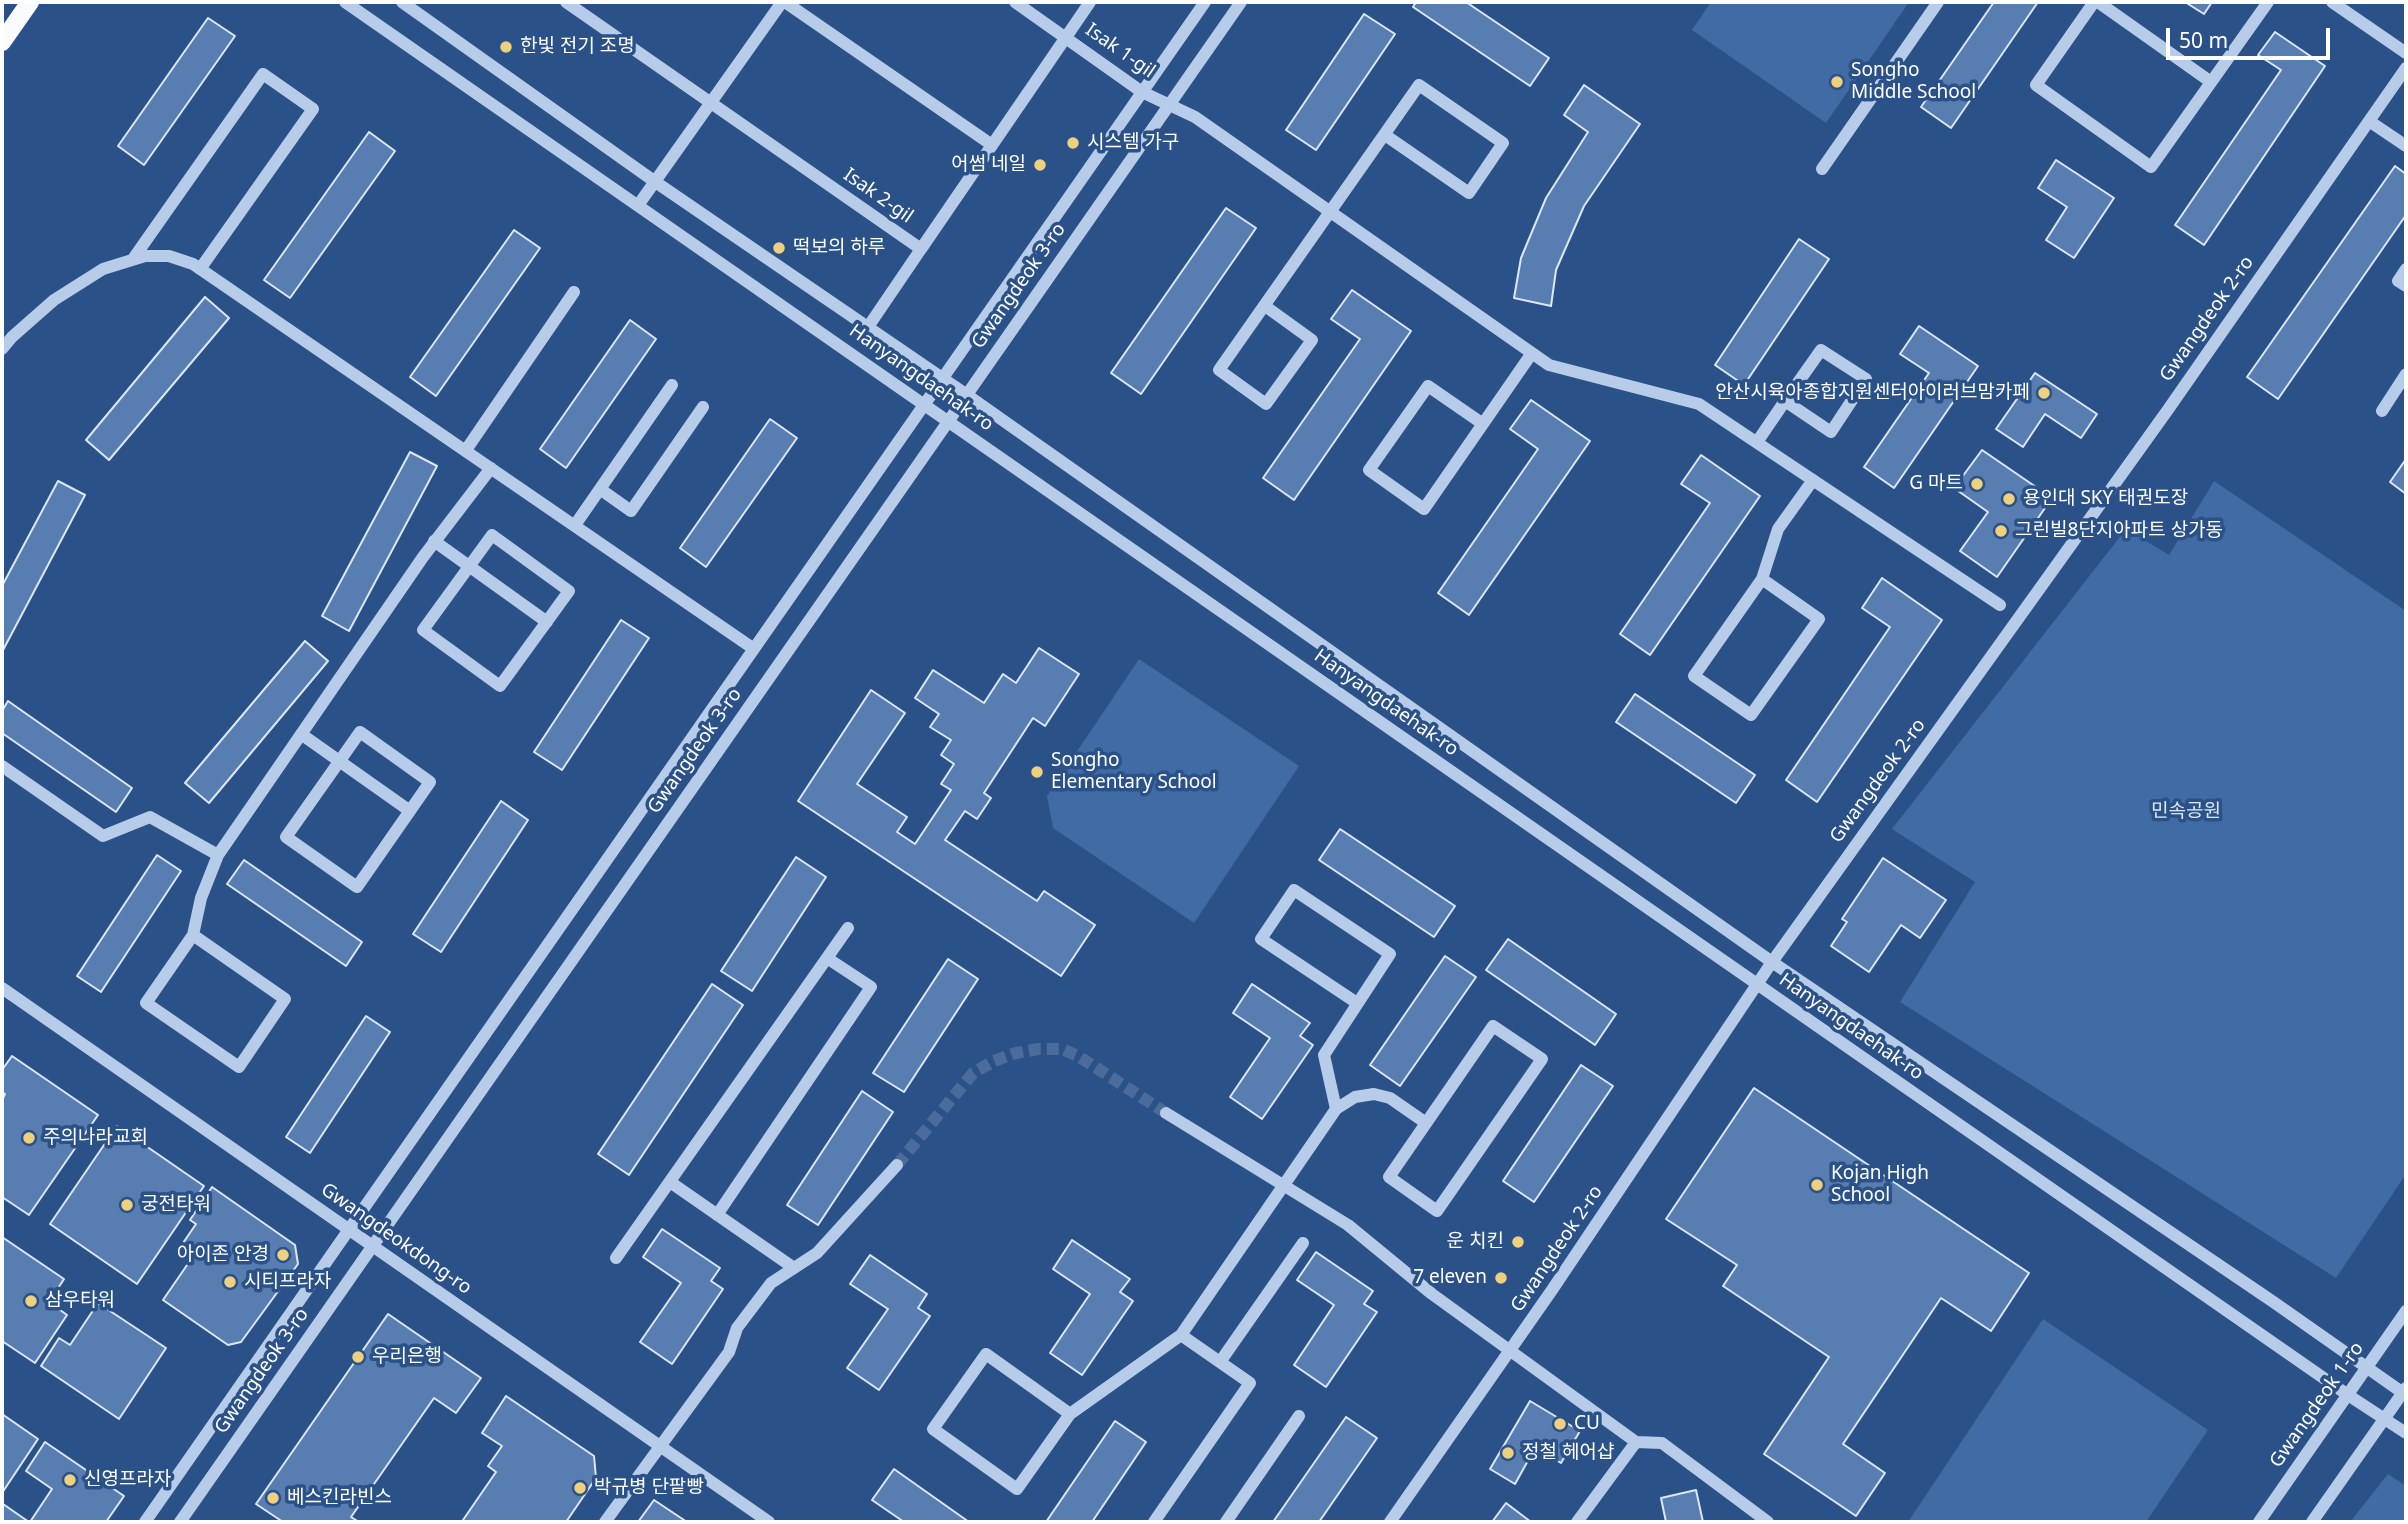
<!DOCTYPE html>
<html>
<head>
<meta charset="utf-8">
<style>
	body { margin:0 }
	#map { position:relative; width:2408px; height:1524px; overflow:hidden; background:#2b5288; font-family:"Noto Sans",sans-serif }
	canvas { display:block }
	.frame { position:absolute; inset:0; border:4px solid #fff; pointer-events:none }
	.scale { position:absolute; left:2166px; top:28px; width:164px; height:32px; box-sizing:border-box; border:4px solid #fff; border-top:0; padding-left:9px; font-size:21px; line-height:24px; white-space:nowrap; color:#fff; -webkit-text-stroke:5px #2b5288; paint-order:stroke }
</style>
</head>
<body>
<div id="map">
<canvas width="2408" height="1524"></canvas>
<div class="frame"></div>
<div class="scale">50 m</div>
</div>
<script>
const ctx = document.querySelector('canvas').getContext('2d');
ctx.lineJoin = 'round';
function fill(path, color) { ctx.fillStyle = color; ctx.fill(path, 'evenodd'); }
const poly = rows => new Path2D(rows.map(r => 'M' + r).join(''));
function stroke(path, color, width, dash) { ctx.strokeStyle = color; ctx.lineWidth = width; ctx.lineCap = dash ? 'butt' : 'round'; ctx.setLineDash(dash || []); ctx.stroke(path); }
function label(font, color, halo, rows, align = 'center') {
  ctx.font = font + ' "Noto Sans","Noto Sans KR",sans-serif'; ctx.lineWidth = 7; ctx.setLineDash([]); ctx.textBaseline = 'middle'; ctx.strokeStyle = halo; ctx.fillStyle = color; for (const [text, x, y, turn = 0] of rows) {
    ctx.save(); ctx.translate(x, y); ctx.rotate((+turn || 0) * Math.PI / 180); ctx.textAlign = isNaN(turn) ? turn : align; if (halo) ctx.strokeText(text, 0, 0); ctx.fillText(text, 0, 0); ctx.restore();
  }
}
fill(poly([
	[1711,2,1909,2,1826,123,1692,30],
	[2214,481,2406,611,2406,1174,2336,1278,1900,1002,1975,882,1892,829,2126,529,2169,555],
	[1139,659,1299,766,1194,923,1053,828,1047,796],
	[2043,1319,2208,1430,2146,1522,1908,1522],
	[2388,1474,2406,1486,2406,1522,2350,1522]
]), '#406ba4');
const building = poly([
	[1416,2,1466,2,1549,58,1530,86,1413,7,1416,2],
	[1994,2,2038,2,1951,128,1921,107,1994,2],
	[2185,2,2212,2,2204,14,2185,2],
	[1364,14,1395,34,1316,150,1286,130,1364,14],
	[208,18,235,36,144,165,118,146,208,18],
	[2275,32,2325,66,2204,245,2175,225,2281,70,2258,55,2275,32],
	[1584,85,1640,124,1584,206,1556,270,1551,306,1514,298,1521,258,1546,198,1588,132,1564,115,1584,85],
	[369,132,395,151,290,298,264,280,369,132],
	[2056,160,2114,198,2074,258,2046,240,2067,207,2038,188,2056,160],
	[2395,166,2406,174,2406,215,2278,399,2247,377,2395,166],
	[1226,208,1256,228,1141,394,1111,373,1226,208],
	[514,230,540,248,436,396,410,377,514,230],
	[1799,239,1829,259,1744,385,1715,365,1799,239],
	[1352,290,1411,331,1294,500,1263,478,1360,339,1331,319,1352,290],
	[205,297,229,318,109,460,86,440,205,297],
	[630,320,656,339,566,468,540,449,630,320],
	[1919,326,1978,366,1894,488,1864,467,1929,373,1900,354,1919,326],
	[2035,373,2097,414,2081,438,2045,414,2023,447,1996,429,2035,373],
	[1531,400,1590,441,1469,615,1438,593,1538,449,1510,429,1531,400],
	[770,419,797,438,706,567,680,548,770,419],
	[1982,450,2052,498,1997,577,1960,551,1988,512,1954,488,1982,450],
	[410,452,437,466,349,631,322,616,410,452],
	[1701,455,1760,496,1650,655,1620,634,1710,503,1681,484,1701,455],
	[2406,459,2406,494,2390,482,2406,459],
	[58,481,85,495,2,652,2,586,58,481],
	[1882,578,1942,620,1817,802,1786,780,1890,627,1862,608,1882,578],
	[621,620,649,638,562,770,534,752,621,620],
	[305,641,328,661,209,803,185,783,305,641],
	[1039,648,1079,674,1045,726,1033,718,984,793,991,798,977,819,965,811,945,840,1037,901,1044,891,1095,925,1061,976,798,801,871,690,905,713,857,784,907,817,897,832,915,844,951,790,941,784,954,764,941,755,951,740,930,727,939,714,915,698,933,670,984,703,1003,674,1016,683,1039,648],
	[1635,694,1755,775,1736,803,1616,722,1635,694],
	[8,701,132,788,116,812,2,733,2,711,8,701],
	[501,801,528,820,441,952,413,934,501,801],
	[1340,829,1455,906,1434,937,1319,860,1340,829],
	[157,855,181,871,101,992,77,976,157,855],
	[796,857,826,877,752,991,721,971,796,857],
	[1883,858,1946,900,1920,938,1901,925,1869,972,1831,946,1847,922,1842,919,1883,858],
	[244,860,362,942,346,966,227,884,244,860],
	[1508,939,1616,1014,1595,1045,1486,970,1508,939],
	[1445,956,1476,977,1400,1086,1370,1065,1445,956],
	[948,959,978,979,904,1092,873,1073,948,959],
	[712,984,743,1005,629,1175,598,1154,712,984],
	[1252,984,1310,1023,1300,1036,1313,1045,1262,1119,1230,1097,1270,1038,1233,1013,1252,984],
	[366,1016,390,1032,310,1153,286,1137,366,1016],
	[12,1056,98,1115,29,1215,2,1197,2,1100,5,1094,2,1092,2,1070,12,1056],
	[1581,1065,1613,1086,1534,1202,1503,1181,1581,1065],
	[1754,1088,2029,1273,1991,1331,1941,1298,1843,1444,1885,1473,1856,1516,1764,1454,1829,1357,1723,1286,1737,1265,1666,1219,1754,1088],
	[862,1091,893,1112,818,1225,787,1205,862,1091],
	[117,1126,204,1186,137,1284,50,1224,117,1126],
	[212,1187,295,1245,298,1264,241,1342,228,1345,163,1300,196,1252,183,1243,196,1224,190,1220,212,1187],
	[662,1229,720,1268,711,1281,723,1289,672,1364,640,1342,681,1283,643,1257,662,1229],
	[2,1237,64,1279,57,1290,64,1295,56,1307,67,1315,35,1363,2,1341,2,1237],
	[1072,1240,1130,1279,1120,1292,1133,1301,1082,1375,1050,1353,1090,1294,1053,1269,1072,1240],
	[1316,1252,1373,1291,1364,1304,1377,1312,1326,1387,1294,1365,1334,1305,1297,1280,1316,1252],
	[870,1255,927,1294,918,1308,930,1316,879,1390,847,1368,888,1309,850,1284,870,1255],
	[98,1303,166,1348,119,1419,41,1366,59,1338,70,1345,98,1303],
	[388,1314,481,1378,456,1413,434,1398,351,1517,359,1522,283,1522,256,1504,388,1314],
	[506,1396,594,1456,596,1478,566,1522,466,1522,463,1520,496,1472,488,1466,502,1446,482,1433,506,1396],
	[1530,1401,1580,1431,1561,1463,1535,1448,1515,1484,1490,1469,1530,1401],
	[2,1414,38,1439,2,1493,2,1414],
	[1346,1417,1377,1438,1319,1522,1273,1522,1346,1417],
	[1115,1421,1146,1442,1092,1522,1046,1522,1115,1421],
	[45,1442,124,1496,106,1522,30,1522,52,1489,26,1471,45,1442],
	[894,1469,969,1522,904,1522,872,1500,894,1469],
	[1696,1490,1703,1522,1666,1522,1661,1498,1696,1490],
	[654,1500,687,1522,638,1522,654,1500],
	[1506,1503,1531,1522,1492,1522,1506,1503],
	[3,1504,29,1522,2,1522,3,1504]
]);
fill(building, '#577db1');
stroke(building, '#dbe7f7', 2);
stroke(poly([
	[897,1165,973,1073,994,1061,1016,1053,1039,1049,1062,1049,1078,1056,1166,1113]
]), '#4b6c9a', 12, [12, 6]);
stroke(poly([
	[345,2,2348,1395,2406,1433],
	[402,2,654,181,967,395,1772,962,2272,1301,2406,1395],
	[566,2,921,249,1090,2],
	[785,2,992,145],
	[1015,2,1142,92,1195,117,1549,365,1699,404,2000,605],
	[2094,2,2036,85,2151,167,2268,2],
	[2098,2,2211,82],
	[2332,2,2406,53],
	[2369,121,2406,146],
	[1822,169,1938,2],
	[639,204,782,2],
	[133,259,263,74,313,109,200,269],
	[2406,269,2398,281,2406,286],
	[1265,306,1312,340,1266,404,1219,370,1419,85,1503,143,1469,193,1385,135],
	[868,327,921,249],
	[2,349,12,337,54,300,103,269,145,256,169,256,193,264,754,649],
	[2382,411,2406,374],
	[1483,424,1428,386,1369,470,1424,509,1532,353],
	[1757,442,1785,401,1821,350,1866,379,1831,432,1785,401],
	[466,450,574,292],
	[600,489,631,511,703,407],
	[575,525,672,385],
	[492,535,569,591,500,686,423,630,492,535],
	[434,541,547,622],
	[1762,579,1694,676,1751,715,1819,619,1762,579,1778,529,1813,480],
	[360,732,430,782,357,887,286,837,360,732],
	[301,734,410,811],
	[2,766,103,836,150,817,218,855,423,557,491,468],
	[193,935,285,999,239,1067,146,1003,193,935],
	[193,935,201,898,218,855],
	[2,988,769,1522],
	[1493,1026,1542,1059,1437,1211,1389,1177,1493,1026],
	[1336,1109,1324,1055,1390,954,1294,890,1261,939,1357,1003],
	[1166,1113,1348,1225,1432,1294,1636,1442,1577,1522],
	[670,1182,794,1268],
	[717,1215,871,987,827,958],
	[616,1258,848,928],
	[1220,1362,1303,1243],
	[1070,1414,1017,1489,933,1429,986,1354,1070,1414,1181,1335,1336,1109,1355,1097,1374,1094,1390,1098,1426,1123],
	[1636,1442,1662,1443,1768,1522],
	[145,1522,1205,2],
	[180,1522,1241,2],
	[605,1522,729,1352,737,1328,771,1283,817,1253,897,1165],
	[1154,1522,1250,1383,1181,1335],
	[1226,1522,1299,1416],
	[1390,1522,1552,1290,1772,962,2167,411,2406,68],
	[2259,1522,2406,1311],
	[2312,1522,2406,1388]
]), '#b7cce8', 12);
stroke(poly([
	[2,42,30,2]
]), '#f9fbfe', 18);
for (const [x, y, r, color] of [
	[506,47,7,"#eed07f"],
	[1837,82,7,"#eed07f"],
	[1073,143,7,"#eed07f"],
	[1040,165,7,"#eed07f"],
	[779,248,7,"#eed07f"],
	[2044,393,7,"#eed07f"],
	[1977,484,7,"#eed07f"],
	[2009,499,7,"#eed07f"],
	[2001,531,7,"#eed07f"],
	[1037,772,7,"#eed07f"],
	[29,1138,7,"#eed07f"],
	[1817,1185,7,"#eed07f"],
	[127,1205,7,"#eed07f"],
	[1518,1242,7,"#eed07f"],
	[283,1255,7,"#eed07f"],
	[1501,1278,7,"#eed07f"],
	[230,1282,7,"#eed07f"],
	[31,1301,7,"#eed07f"],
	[358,1357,7,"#eed07f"],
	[1560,1424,7,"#eed07f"],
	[1508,1453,7,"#eed07f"],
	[70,1480,7,"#eed07f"],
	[580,1488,7,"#eed07f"],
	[273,1498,7,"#eed07f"]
]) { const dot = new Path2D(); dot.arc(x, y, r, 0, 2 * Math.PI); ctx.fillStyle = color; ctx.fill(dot); stroke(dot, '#2b5288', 2.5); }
label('19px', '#fff', '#2b5288', [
	["한빛 전기 조명",520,47],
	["Songho",1851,71],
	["Middle School",1851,93],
	["시스템 가구",1087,143],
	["어썸 네일",1026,165,"right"],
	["떡보의 하루",793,248],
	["안산시육아종합지원센터아이러브맘카페",2030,393,"right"],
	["G 마트",1963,484,"right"],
	["용인대 SKY 태권도장",2023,499],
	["그린빌8단지아파트 상가동",2015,531],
	["Songho",1051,761],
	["Elementary School",1051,783],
	["주의나라교회",43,1138],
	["Kojan High",1831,1174],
	["School",1831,1196],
	["궁전타워",141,1205],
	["운 치킨",1504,1242,"right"],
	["아이존 안경",269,1255,"right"],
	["7 eleven",1487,1278,"right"],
	["시티프라자",244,1282],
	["삼우타워",45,1301],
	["우리은행",372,1357],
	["CU",1574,1424],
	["정철 헤어샵",1522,1453],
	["신영프라자",84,1480],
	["박규병 단팥빵",594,1488],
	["베스킨라빈스",287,1498]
], 'left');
label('19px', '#fff', '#2b5288', [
	["Isak 1-gil",1120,51,35],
	["Isak 2-gil",878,196,35],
	["Gwangdeok 3-ro",1019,286,-55],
	["Gwangdeok 2-ro",2207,319,-55],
	["Hanyangdaehak-ro",921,378,35],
	["Hanyangdaehak-ro",1386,703,35],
	["Gwangdeok 3-ro",695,751,-55],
	["Gwangdeok 2-ro",1878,781,-54],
	["Hanyangdaehak-ro",1851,1027,35],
	["Gwangdeokdong-ro",396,1239,35],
	["Gwangdeok 2-ro",1557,1249,-56],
	["Gwangdeok 3-ro",262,1371,-55],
	["Gwangdeok 1-ro",2317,1405,-55]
]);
label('19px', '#dbe7f7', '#2b5288', [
	["민속공원",2186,812]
]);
</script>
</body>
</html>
